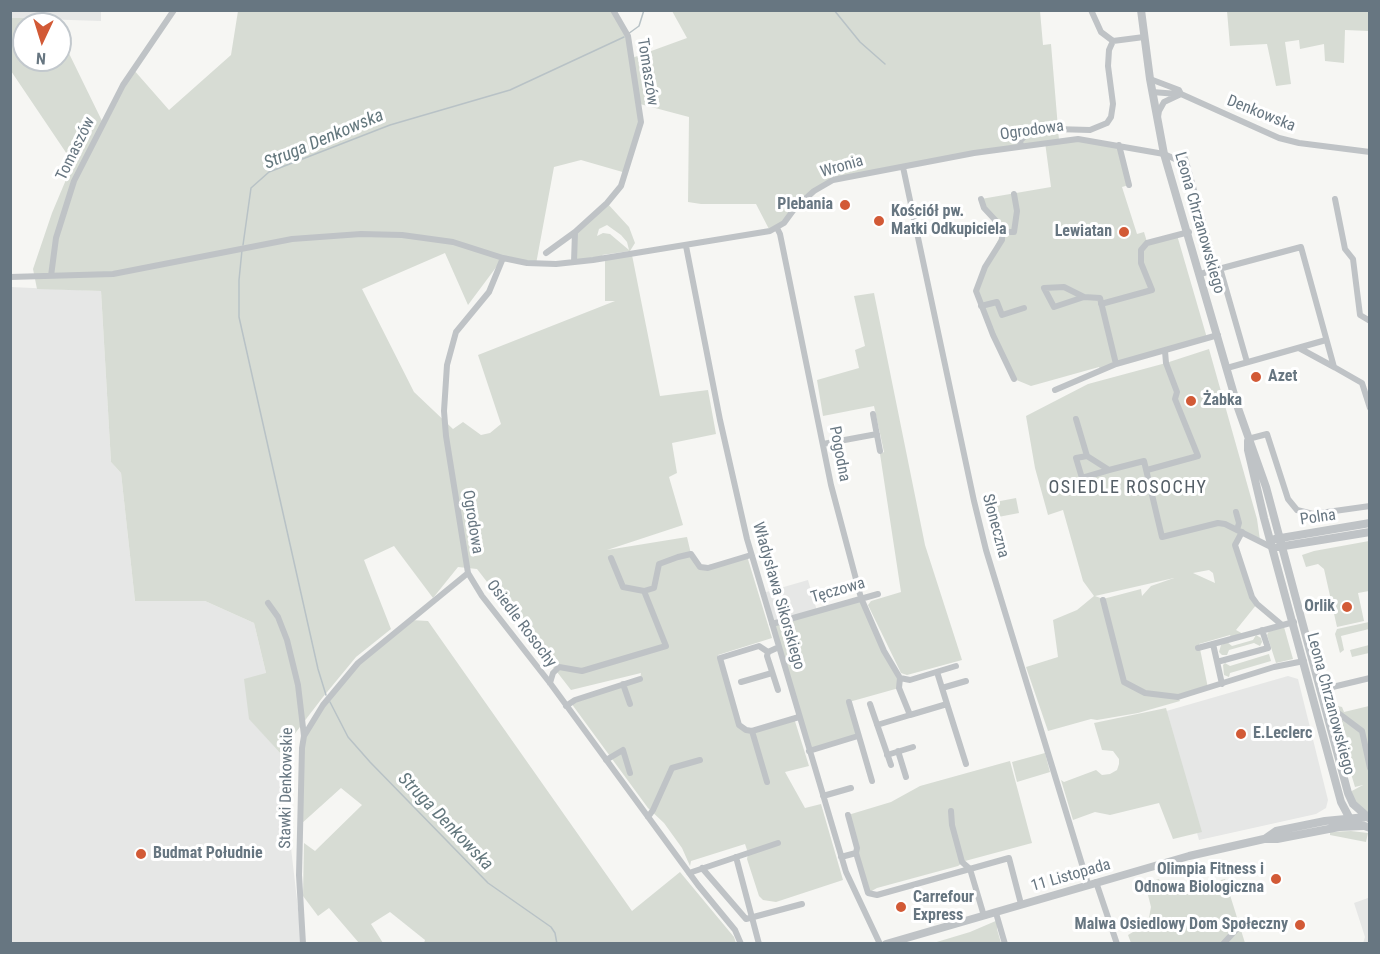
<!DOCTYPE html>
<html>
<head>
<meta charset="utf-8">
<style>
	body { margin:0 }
	#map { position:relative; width:1380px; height:954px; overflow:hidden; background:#f6f6f3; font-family:"Roboto Condensed",sans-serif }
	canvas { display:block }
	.frame { position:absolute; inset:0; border:12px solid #677681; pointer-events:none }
	.north { position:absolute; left:12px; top:12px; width:60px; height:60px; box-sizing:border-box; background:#fff; border:2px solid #c2c8cd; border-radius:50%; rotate:184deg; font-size:16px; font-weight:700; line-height:24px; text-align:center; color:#677681 }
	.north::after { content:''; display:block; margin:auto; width:21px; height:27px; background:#d25a36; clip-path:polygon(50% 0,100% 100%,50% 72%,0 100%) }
</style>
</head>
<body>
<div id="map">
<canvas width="1380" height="954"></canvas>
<div class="frame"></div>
<div class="north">N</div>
</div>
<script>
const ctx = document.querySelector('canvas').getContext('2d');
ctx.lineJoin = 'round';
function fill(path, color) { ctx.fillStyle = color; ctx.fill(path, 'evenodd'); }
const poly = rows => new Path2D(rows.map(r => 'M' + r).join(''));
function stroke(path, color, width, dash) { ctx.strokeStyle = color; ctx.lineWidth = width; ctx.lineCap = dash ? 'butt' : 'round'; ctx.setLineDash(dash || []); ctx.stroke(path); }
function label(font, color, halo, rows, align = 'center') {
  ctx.font = font + ' "Roboto Condensed",sans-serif'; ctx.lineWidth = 6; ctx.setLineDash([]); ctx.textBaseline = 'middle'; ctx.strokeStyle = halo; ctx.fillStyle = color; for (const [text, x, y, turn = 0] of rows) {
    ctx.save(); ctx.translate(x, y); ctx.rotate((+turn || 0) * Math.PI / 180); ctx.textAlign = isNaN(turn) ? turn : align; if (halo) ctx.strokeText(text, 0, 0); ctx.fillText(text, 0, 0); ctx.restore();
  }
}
fill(poly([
	[11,11,101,11,101,21,11,18],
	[10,287,101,291,111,462,121,473,135,601,205,601,254,623,266,673,249,718,280,753,302,943,11,943],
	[808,580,817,611,772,624,763,593],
	[1288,676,1298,679,1328,800,1326,808,1316,814,1199,840,1163,712],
	[1368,898,1369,943,1363,943,1365,937,1354,903]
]), '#e6e7e6');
fill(poly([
	[238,11,613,11,625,28,632,58,687,38,672,11,1040,11,1043,45,1051,44,1059,140,1119,145,1129,185,1122,187,1137,234,1144,232,1147,242,1177,235,1207,338,1101,371,1099,367,1031,386,1014,379,977,296,985,267,1002,232,981,199,1051,187,1045,142,833,180,814,191,784,223,770,231,756,204,701,204,688,202,689,117,640,104,641,122,626,173,581,160,554,167,536,264,503,258,468,305,445,253,362,289,414,392,453,429,463,422,481,435,490,433,501,424,478,355,615,301,605,301,605,259,574,262,575,232,607,203,629,227,635,243,630,251,602,255,605,258,632,255,660,396,708,390,716,434,672,443,677,473,669,477,683,525,607,550,687,537,691,554,700,567,747,556,772,638,718,655,739,725,746,730,794,718,809,766,785,772,805,808,821,804,843,880,776,902,763,900,759,896,747,859,748,853,745,844,691,861,690,866,682,848,664,823,648,808,571,703,640,679,641,673,571,690,477,569,458,567,433,598,394,546,364,560,391,629,356,657,323,697,280,753,249,719,244,679,266,673,254,623,205,601,135,601,121,473,111,462,101,291,37,289,33,269,52,213,73,163,11,71,10,18,52,18,55,24,24,24,24,60,60,60,60,35,103,123,133,69,169,110,231,55],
	[607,225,621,235,627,242,629,250,610,234,603,233,597,236,599,229],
	[1227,11,1369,11,1369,31,1345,30,1344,63,1325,61,1324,44,1300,49,1299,40,1285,42,1291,84,1276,86,1267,44,1230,46],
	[874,293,925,545,962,660,907,675,901,673,868,605,871,601,901,592,880,454,884,452,874,406,823,416,817,380,859,368,855,350,865,346,854,296],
	[1209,349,1257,519,1260,540,1242,533,1235,545,1257,604,1236,630,1245,635,1232,639,1230,635,1199,644,1208,688,1178,697,1180,701,1138,713,1097,720,1091,719,1048,731,1026,667,1058,657,1053,620,1077,610,1094,596,1083,581,1063,510,1048,515,1035,468,1026,416,1088,384,1166,363],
	[1209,570,1213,573,1215,583,1193,573],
	[1174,578,1151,586,1142,596,1141,589,1103,599,1095,596],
	[1016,498,1019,513,993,518,990,503],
	[1369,541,1369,591,1358,593,1364,621,1337,627,1324,569,1318,564,1306,567,1302,555,1314,551],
	[861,598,896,673,899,688,849,702,858,736,809,751,772,624],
	[411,620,428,621,632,911,680,872,734,937,736,943,424,943,425,940,390,912,371,924,383,943,359,943,329,908,318,916,303,896,304,843,315,851,362,805,341,788,301,824,304,736,323,705,358,663],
	[1369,622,1369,629,1341,636,1344,650,1340,653,1335,634,1337,629],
	[1284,627,1293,659,1276,663,1267,635,1269,631],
	[1256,635,1261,638,1262,642,1260,646,1254,643,1229,650,1227,655,1222,655,1219,652,1221,645,1227,642,1232,646,1253,640],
	[1369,645,1369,653,1352,657,1350,650],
	[1269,654,1271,661,1230,673,1229,677,1224,675,1223,665,1225,663,1230,666],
	[1338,706,1342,707,1344,712,1369,706,1369,819,1348,793,1363,785,1355,787,1334,717,1334,710,1340,713],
	[1166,708,1202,832,1173,839,1159,803,1110,815,1095,812,1073,820,1061,780,1064,782,1096,770,1102,775,1110,774,1117,770,1119,764,1119,759,1113,751,1102,750,1094,723],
	[1045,753,1050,772,1017,782,1012,762],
	[1010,761,1032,843,965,861,958,866,877,888,868,893,848,815,891,802,920,786],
	[1351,831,1368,833,1366,842,1330,835,1330,832],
	[1159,879,1164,894,1225,879,1245,943,1131,943,1128,935,1148,923,1151,907,1145,883],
	[998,920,997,929,1001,943,930,944,970,932]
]), '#d7dcd4');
stroke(poly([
	[834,10,860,42,885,64],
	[628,34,639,26,644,10],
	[243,245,251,188,269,172,390,125,510,90,624,37],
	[242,250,239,280,239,317,318,669,326,695],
	[330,702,348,737,370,762,488,883,551,927,555,933,557,944]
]), '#b8c2c6', 1.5);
stroke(poly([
	[1091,10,1101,32,1113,41,1144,37],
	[1150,79,1179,90,1181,94,1279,138,1299,143,1370,152],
	[1152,92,1178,94],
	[1158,117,1159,111,1164,102,1181,94],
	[1119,145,1129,185],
	[1021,146,1020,141,1026,135,1055,129,1090,130,1107,123,1111,117,1113,104,1108,66,1109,50,1113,41],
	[903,167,974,501,986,550,1088,884],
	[981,199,984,208,997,222,1002,232],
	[1335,199,1345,249,1353,259,1360,315,1370,321],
	[777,228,780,234,831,485,861,598,884,651,900,678,899,688,910,715,947,704,966,764],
	[686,246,720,420,747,539,846,872,880,944],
	[546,253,575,232],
	[503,258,489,292,456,332,447,365,444,411,446,436,468,573,482,596,550,683,698,885,735,930,741,944],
	[574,262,575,232,607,203,621,186,641,122,628,36,613,10],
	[1200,274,1301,247,1334,367,1362,383,1370,408],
	[51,276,56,238,74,181,123,85,174,10],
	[10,277,113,274,292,239,361,234,402,235,453,242,503,258,527,263,556,264,593,260,770,231,784,223,795,208,814,191,833,180,974,153,1078,139,1164,154,1175,159,1185,158,1215,265,1220,268,1247,362],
	[1084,297,1054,307,1044,288,1064,287,1084,297,1100,298,1116,364],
	[1101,304,1152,290,1141,263,1141,250,1147,243,1189,232],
	[981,306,997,302,1002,315,1024,308],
	[1299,348,1334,367],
	[1227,368,1326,340],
	[1014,379,993,335,976,291,985,267,1002,240,1002,232,1014,232,1017,211,1014,194],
	[1055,390,1116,364,1218,335],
	[873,414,880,451],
	[1076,419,1087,456,1109,470,1144,461,1162,537,1218,523,1225,524,1273,548],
	[1248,439,1267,434,1288,499,1297,510,1313,514,1370,506],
	[823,444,877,434],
	[1087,456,1076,458,1082,478,1109,470],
	[1147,470,1198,456,1175,399,1177,392,1166,363,1165,351],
	[1236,512,1239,523,1237,530],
	[1242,532,1235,545,1252,597,1257,604,1282,625],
	[611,558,623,587,644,591,654,588,659,564,678,557,691,554,700,567,708,568,751,555],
	[1103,600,1124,682,1145,693,1178,697,1274,667,1304,661],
	[268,603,278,617,287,640,298,685,304,736,302,748,299,875,303,944],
	[772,624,878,594],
	[1213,644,1222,684],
	[1198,648,1294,622],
	[768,652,759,646,720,658,739,725,746,730,752,731,799,717],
	[1217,662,1268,648,1262,630],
	[937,672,947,704],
	[900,678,910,680,956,666],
	[741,682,772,673],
	[550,683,553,673,559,667,582,671,666,646,644,591],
	[623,684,630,704],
	[942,688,966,681],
	[778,690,767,656,768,652,779,647],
	[1320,690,1370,678],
	[849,702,872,781],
	[870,704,891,765],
	[566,706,575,700,640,679],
	[1325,708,1329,707,1334,710,1362,731,1370,768],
	[877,725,910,715],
	[752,731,767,782],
	[304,736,323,705,358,663,468,573],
	[809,751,858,736],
	[898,751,906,777],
	[887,755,913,747],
	[606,760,623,750,630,773],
	[823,796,851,788],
	[951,811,952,825,962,862,970,869,984,916],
	[848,815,857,848,856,853],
	[648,817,653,810,672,768,700,760],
	[736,857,759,944],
	[841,857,856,853,868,893,877,895,1009,858,1021,904],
	[702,868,746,919,802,904],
	[689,873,778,843],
	[1096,882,1117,944],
	[996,913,1005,944],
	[1223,944,1245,920]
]), '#bfc3c6', 6);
stroke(poly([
	[1141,10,1150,79,1164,154,1238,408,1266,487,1348,793,1353,804,1370,819],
	[1248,441,1248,450,1264,518,1341,802,1349,817,1354,822,1370,828],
	[1275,539,1370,523],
	[1278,547,1370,532],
	[1266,838,1276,831,1325,821,1366,817],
	[886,944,1189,856,1264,839,1277,839,1339,827,1363,826]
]), '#bfc3c6', 8);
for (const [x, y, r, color] of [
	[845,205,6,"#d25a36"],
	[879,221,6,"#d25a36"],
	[1124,232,6,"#d25a36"],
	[1256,377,6,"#d25a36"],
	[1191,401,6,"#d25a36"],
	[1347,607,6,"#d25a36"],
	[1241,734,6,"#d25a36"],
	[141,854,6,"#d25a36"],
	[1276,879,6,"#d25a36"],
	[901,907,6,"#d25a36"],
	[1300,925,6,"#d25a36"]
]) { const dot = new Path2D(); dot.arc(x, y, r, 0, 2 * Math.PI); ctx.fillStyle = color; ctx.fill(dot); stroke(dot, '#fff', 2); }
label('16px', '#677681', '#fff', [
	["Tomaszów",647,72,81],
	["Denkowska",1261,114,22],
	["Ogrodowa",1032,131,-8],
	["Tomaszów",76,149,-64],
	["Wronia",842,167,-16],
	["Leona Chrzanowskiego",1199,223,74],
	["Pogodna",839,454,79],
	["Polna",1318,518,-8],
	["Ogrodowa",472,522,81],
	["Słoneczna",995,526,75],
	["Tęczowa",838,591,-16],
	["Władysława Sikorskiego",778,596,74],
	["Osiedle Rosochy",521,624,53],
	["Leona Chrzanowskiego",1330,704,75],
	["Stawki Denkowskie",287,788,-89],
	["11 Listopada",1071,876,-16]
]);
label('bold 16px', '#677681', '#fff', [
	["Plebania",833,205,"right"],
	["Kościół pw.",891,212],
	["Matki Odkupiciela",891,230],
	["Lewiatan",1112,232,"right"],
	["Azet",1268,377],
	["Żabka",1203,401],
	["Orlik",1335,607,"right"],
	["E.Leclerc",1253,734],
	["Budmat Południe",153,854],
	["Olimpia Fitness i",1264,870,"right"],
	["Odnowa Biologiczna",1264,888,"right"],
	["Carrefour",913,898],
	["Express",913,916],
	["Malwa Osiedlowy Dom Społeczny",1288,925,"right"]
], 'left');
label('italic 18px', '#63777d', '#fff', [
	["Struga Denkowska",324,140,-23],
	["Struga Denkowska",445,822,46]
]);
ctx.letterSpacing = '1.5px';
label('18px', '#555f67', '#fff', [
	["OSIEDLE ROSOCHY",1128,488]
]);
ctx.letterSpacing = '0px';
</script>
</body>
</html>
